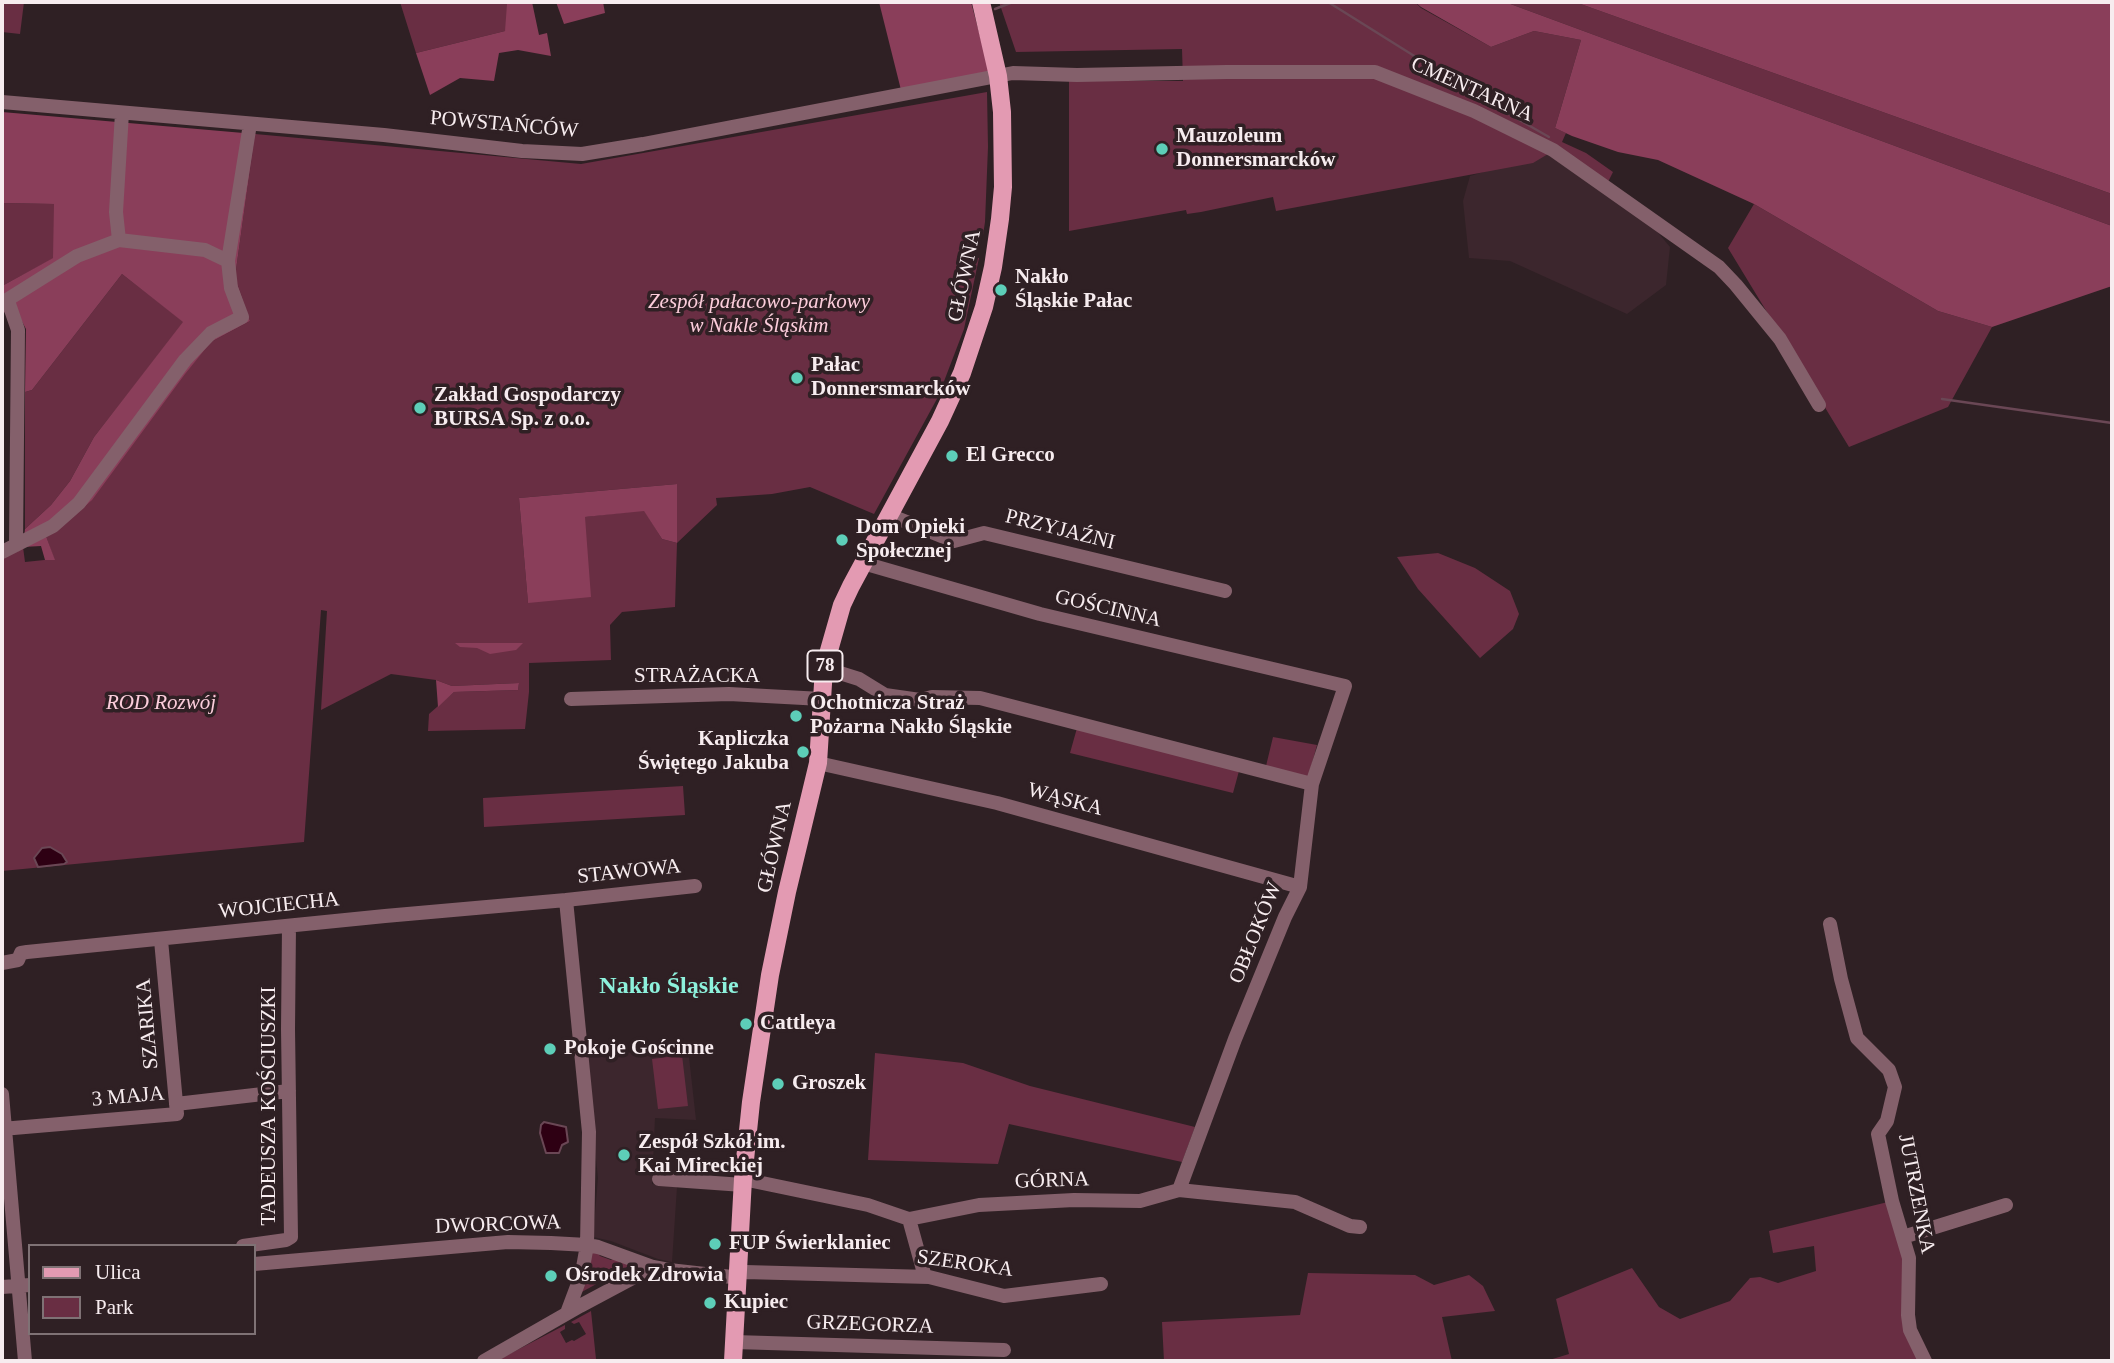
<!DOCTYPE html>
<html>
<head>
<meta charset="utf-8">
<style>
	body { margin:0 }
	#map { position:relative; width:2114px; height:1363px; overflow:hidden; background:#2f2024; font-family:Georgia,serif }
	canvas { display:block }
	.frame { position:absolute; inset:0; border:4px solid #f7ecef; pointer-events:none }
	.legend { position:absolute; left:28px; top:1244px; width:228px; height:91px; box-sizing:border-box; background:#2f2024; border:2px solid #7f7275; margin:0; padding:9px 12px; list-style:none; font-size:21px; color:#f7ecef }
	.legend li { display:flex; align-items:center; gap:14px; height:35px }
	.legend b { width:35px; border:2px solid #7f7275 }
</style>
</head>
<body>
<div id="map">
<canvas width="2114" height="1363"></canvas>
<div class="frame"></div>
<ul class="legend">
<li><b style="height:9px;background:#e39ab2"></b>Ulica</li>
<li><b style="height:19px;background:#692e43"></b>Park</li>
</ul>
</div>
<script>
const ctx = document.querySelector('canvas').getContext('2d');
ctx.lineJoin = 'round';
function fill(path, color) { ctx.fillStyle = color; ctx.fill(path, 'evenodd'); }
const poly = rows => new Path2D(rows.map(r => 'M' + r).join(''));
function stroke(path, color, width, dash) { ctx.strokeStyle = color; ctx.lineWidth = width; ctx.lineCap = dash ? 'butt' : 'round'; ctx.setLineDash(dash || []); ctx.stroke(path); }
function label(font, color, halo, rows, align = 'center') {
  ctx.font = font + ' Georgia,serif'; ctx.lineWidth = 7; ctx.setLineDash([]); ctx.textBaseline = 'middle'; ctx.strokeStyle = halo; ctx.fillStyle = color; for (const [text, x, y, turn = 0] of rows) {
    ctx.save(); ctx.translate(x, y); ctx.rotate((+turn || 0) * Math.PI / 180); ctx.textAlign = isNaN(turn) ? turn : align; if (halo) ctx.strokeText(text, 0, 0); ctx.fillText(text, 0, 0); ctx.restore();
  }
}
fill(poly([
	[1546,153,1655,229,1670,247,1666,285,1627,314,1510,261,1469,258,1463,201,1470,176],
	[688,1048,696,1120,655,1118,652,1184,677,1187,672,1262,658,1259,611,1241,593,1237,598,1178,585,1056]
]), '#3c262d');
fill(poly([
	[2,2,24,2,20,34,2,32],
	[400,2,525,2,505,31,416,53],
	[999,2,1415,2,1421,8,1491,47,1534,31,1581,40,1555,128,1566,133,1562,142,1586,153,1613,172,1605,188,1553,151,1533,163,1276,211,1273,197,1201,212,1187,214,1186,210,1069,231,1069,81,1183,81,1182,49,1016,52],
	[1505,2,1575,2,2112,194,2112,226],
	[987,92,988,147,985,222,983,235,977,235,974,257,979,258,964,329,938,397,874,514,810,487,772,494,716,498,717,505,677,543,675,607,622,612,610,625,611,660,529,663,529,692,525,729,428,731,429,714,454,692,518,690,519,683,452,686,436,680,391,674,321,710,327,611,321,610,304,842,2,871,2,558,23,547,25,562,54,559,46,536,211,342,250,321,235,277,255,134,581,164],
	[677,484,677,543,662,539,644,510,585,517,528,603,519,498],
	[2,203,54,204,54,258,2,286],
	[1754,204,1938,311,1992,327,1948,407,1849,447,1728,248],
	[122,274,184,322,94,437,70,481,51,505,25,529,25,392,32,390],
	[1438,553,1475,568,1510,591,1519,614,1513,629,1480,658,1418,589,1397,557],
	[1077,728,1239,771,1233,793,1070,753],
	[1273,737,1317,745,1308,778,1266,766],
	[683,786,685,815,484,827,483,798],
	[875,1053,963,1063,1030,1086,1195,1127,1182,1162,1009,1124,998,1164,868,1160],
	[682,1055,688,1106,658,1109,652,1059],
	[1892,1201,1904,1240,1908,1315,1925,1361,1546,1361,1569,1354,1556,1299,1632,1268,1659,1307,1680,1319,1730,1301,1750,1278,1760,1277,1778,1283,1816,1271,1814,1246,1773,1253,1769,1231],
	[590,1251,597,1252,600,1256,611,1260,616,1257,629,1263,626,1268,578,1294],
	[1308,1273,1415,1275,1434,1285,1469,1275,1483,1286,1495,1311,1442,1317,1452,1361,1164,1361,1162,1322,1300,1315],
	[591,1311,596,1359,602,1361,569,1360,496,1361,565,1325,565,1329,560,1332,566,1343,572,1340,574,1341,586,1334,579,1322,574,1324,571,1322]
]), '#692e43');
fill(poly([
	[525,2,532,2,539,35,547,33,551,56,518,50,499,53,494,81,460,78,430,95,416,53,505,31,507,4],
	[556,2,603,2,605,13,564,24],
	[879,2,971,2,990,74,901,90],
	[1415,2,1505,2,2112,226,2112,286,1992,327,1938,311,1754,204,1658,160,1618,152,1572,136,1555,128,1581,40,1534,31,1491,47,1421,7],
	[1575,2,2112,2,2112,194],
	[2,112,255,134,235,277,250,321,211,342,185,374,92,500,67,522,46,536,55,560,45,560,41,546,23,547,25,529,51,505,70,481,94,437,183,322,122,274,32,390,25,392,26,329,18,314,2,312,2,286,53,258,54,204,2,203],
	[677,484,677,543,662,539,644,511,585,517,591,597,528,603,519,498],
	[455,643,523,643,516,650,490,654,477,648,460,647],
	[436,680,452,686,519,683,518,690,454,692,438,707]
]), '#8a3e5a');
const water = poly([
	[50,847,62,854,67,862,64,864,38,867,34,858,42,848,50,847],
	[544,1122,566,1127,568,1142,562,1145,559,1153,546,1153,540,1133,541,1125,544,1122]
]);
fill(water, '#2e0013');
stroke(water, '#6a4755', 2);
stroke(poly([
	[1328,2,1483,99,1549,137],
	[995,9,1013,2],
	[1942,399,2112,423]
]), '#6a4755', 2.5);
stroke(poly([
	[2,102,384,135,522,151,582,154,643,144,1013,73,1077,75,1227,72,1375,72,1474,111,1553,150,1719,267,1736,285,1780,339,1819,405],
	[228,261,250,124],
	[8,301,18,330,16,545],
	[2,303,77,256,119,240],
	[889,515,954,541,984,533,1225,591],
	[2,552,53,526,79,503,185,360,211,333,242,317,231,288,228,261,205,250,119,240,116,212,122,113],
	[863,563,1040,614,1345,686,1312,784,1300,887,1285,917,1235,1039,1179,1190],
	[824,668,859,679,885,695,920,700,932,697,980,698,1312,784],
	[571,699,729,694,822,699],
	[818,763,997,803,1300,887],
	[566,900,589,1132,587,1245,582,1273,567,1313],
	[1830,924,1841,979,1857,1038,1889,1070,1895,1087,1887,1121,1878,1134,1892,1201,1909,1258,1908,1315,1910,1330,1925,1361],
	[2,963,18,960,21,953,27,952,385,916,566,900,695,886],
	[2,1094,25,1361],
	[176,1104,289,1091],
	[2,1129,177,1114,161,940],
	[659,1179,743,1185],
	[743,1179,868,1205,909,1219,979,1205,1074,1200,1140,1201,1179,1190,1295,1202,1350,1226,1360,1227],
	[909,1219,925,1277],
	[1903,1237,2006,1205],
	[243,1246,286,1240,291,1237,288,1029,289,926],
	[254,1264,508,1242,551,1243,587,1245,598,1247,653,1267,669,1270,732,1277,738,1273,745,1272,929,1277,1004,1296,1101,1284],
	[2,1287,30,1285],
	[734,1342,1004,1350],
	[484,1361,580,1306,653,1267]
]), '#84606b', 14);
stroke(poly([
	[733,1361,743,1179,751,1102,770,975,787,892,818,763,824,668,842,605,851,586,940,421,962,373,984,307,993,267,1000,219,1003,187,1002,112,998,76,981,2]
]), '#e39ab2', 18);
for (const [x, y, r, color] of [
	[1162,149,7,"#5dceb8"],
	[1001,290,7,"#5dceb8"],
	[797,378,7,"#5dceb8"],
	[420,408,7,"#5dceb8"],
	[952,456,7,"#5dceb8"],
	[842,540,7,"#5dceb8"],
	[796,716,7,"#5dceb8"],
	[803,752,7,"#5dceb8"],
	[746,1024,7,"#5dceb8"],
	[550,1049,7,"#5dceb8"],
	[778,1084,7,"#5dceb8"],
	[624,1155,7,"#5dceb8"],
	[715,1244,7,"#5dceb8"],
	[551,1276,7,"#5dceb8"],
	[710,1303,7,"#5dceb8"]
]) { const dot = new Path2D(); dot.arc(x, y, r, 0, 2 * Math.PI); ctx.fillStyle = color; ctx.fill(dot); stroke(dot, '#2f2024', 2.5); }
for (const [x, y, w] of [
	[825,666,35]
]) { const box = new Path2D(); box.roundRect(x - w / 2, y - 15.5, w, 31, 5); ctx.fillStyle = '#2f2024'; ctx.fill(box); stroke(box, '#f7ecef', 2); }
label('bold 19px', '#f7ecef', null, [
	["78",825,666]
]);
label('21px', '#f7ecef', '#2f2024', [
	["CMENTARNA",1472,90,24],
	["POWSTAŃCÓW",504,125,5],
	["GŁÓWNA",965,276,-78],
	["PRZYJAŹNI",1060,530,14],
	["GOŚCINNA",1108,609,13],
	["STRAŻACKA",697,676],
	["WĄSKA",1065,800,15],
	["GŁÓWNA",775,847,-77],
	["STAWOWA",629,872,-6],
	["WOJCIECHA",279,906,-6],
	["OBŁOKÓW",1256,933,-68],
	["SZARIKA",148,1024,-95],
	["3 MAJA",128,1097,-5],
	["TADEUSZA KOŚCIUSZKI",269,1106,-90],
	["GÓRNA",1052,1181,-2],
	["JUTRZENKA",1916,1194,79],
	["DWORCOWA",498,1225,-2],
	["SZEROKA",965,1264,8],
	["GRZEGORZA",870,1325,2]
]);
label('bold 21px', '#f7ecef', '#2f2024', [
	["Mauzoleum",1176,137],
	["Donnersmarcków",1176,161],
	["Nakło",1015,278],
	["Śląskie Pałac",1015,302],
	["Pałac",811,366],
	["Donnersmarcków",811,390],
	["Zakład Gospodarczy",434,396],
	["BURSA Sp. z o.o.",434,420],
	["El Grecco",966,456],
	["Dom Opieki",856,528],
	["Społecznej",856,552],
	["Ochotnicza Straż",810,704],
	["Pożarna Nakło Śląskie",810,728],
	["Kapliczka",789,740,"right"],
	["Świętego Jakuba",789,764,"right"],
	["Cattleya",760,1024],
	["Pokoje Gościnne",564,1049],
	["Groszek",792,1084],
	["Zespół Szkół im.",638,1143],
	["Kai Mireckiej",638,1167],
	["FUP Świerklaniec",729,1244],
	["Ośrodek Zdrowia",565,1276],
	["Kupiec",724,1303]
], 'left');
label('italic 21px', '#fccddb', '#2f2024', [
	["Zespół pałacowo-parkowy",759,302],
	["w Nakle Śląskim",759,326],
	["ROD Rozwój",161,703]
]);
label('bold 24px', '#8df1dc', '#2f2024', [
	["Nakło Śląskie",669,987]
]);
</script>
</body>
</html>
